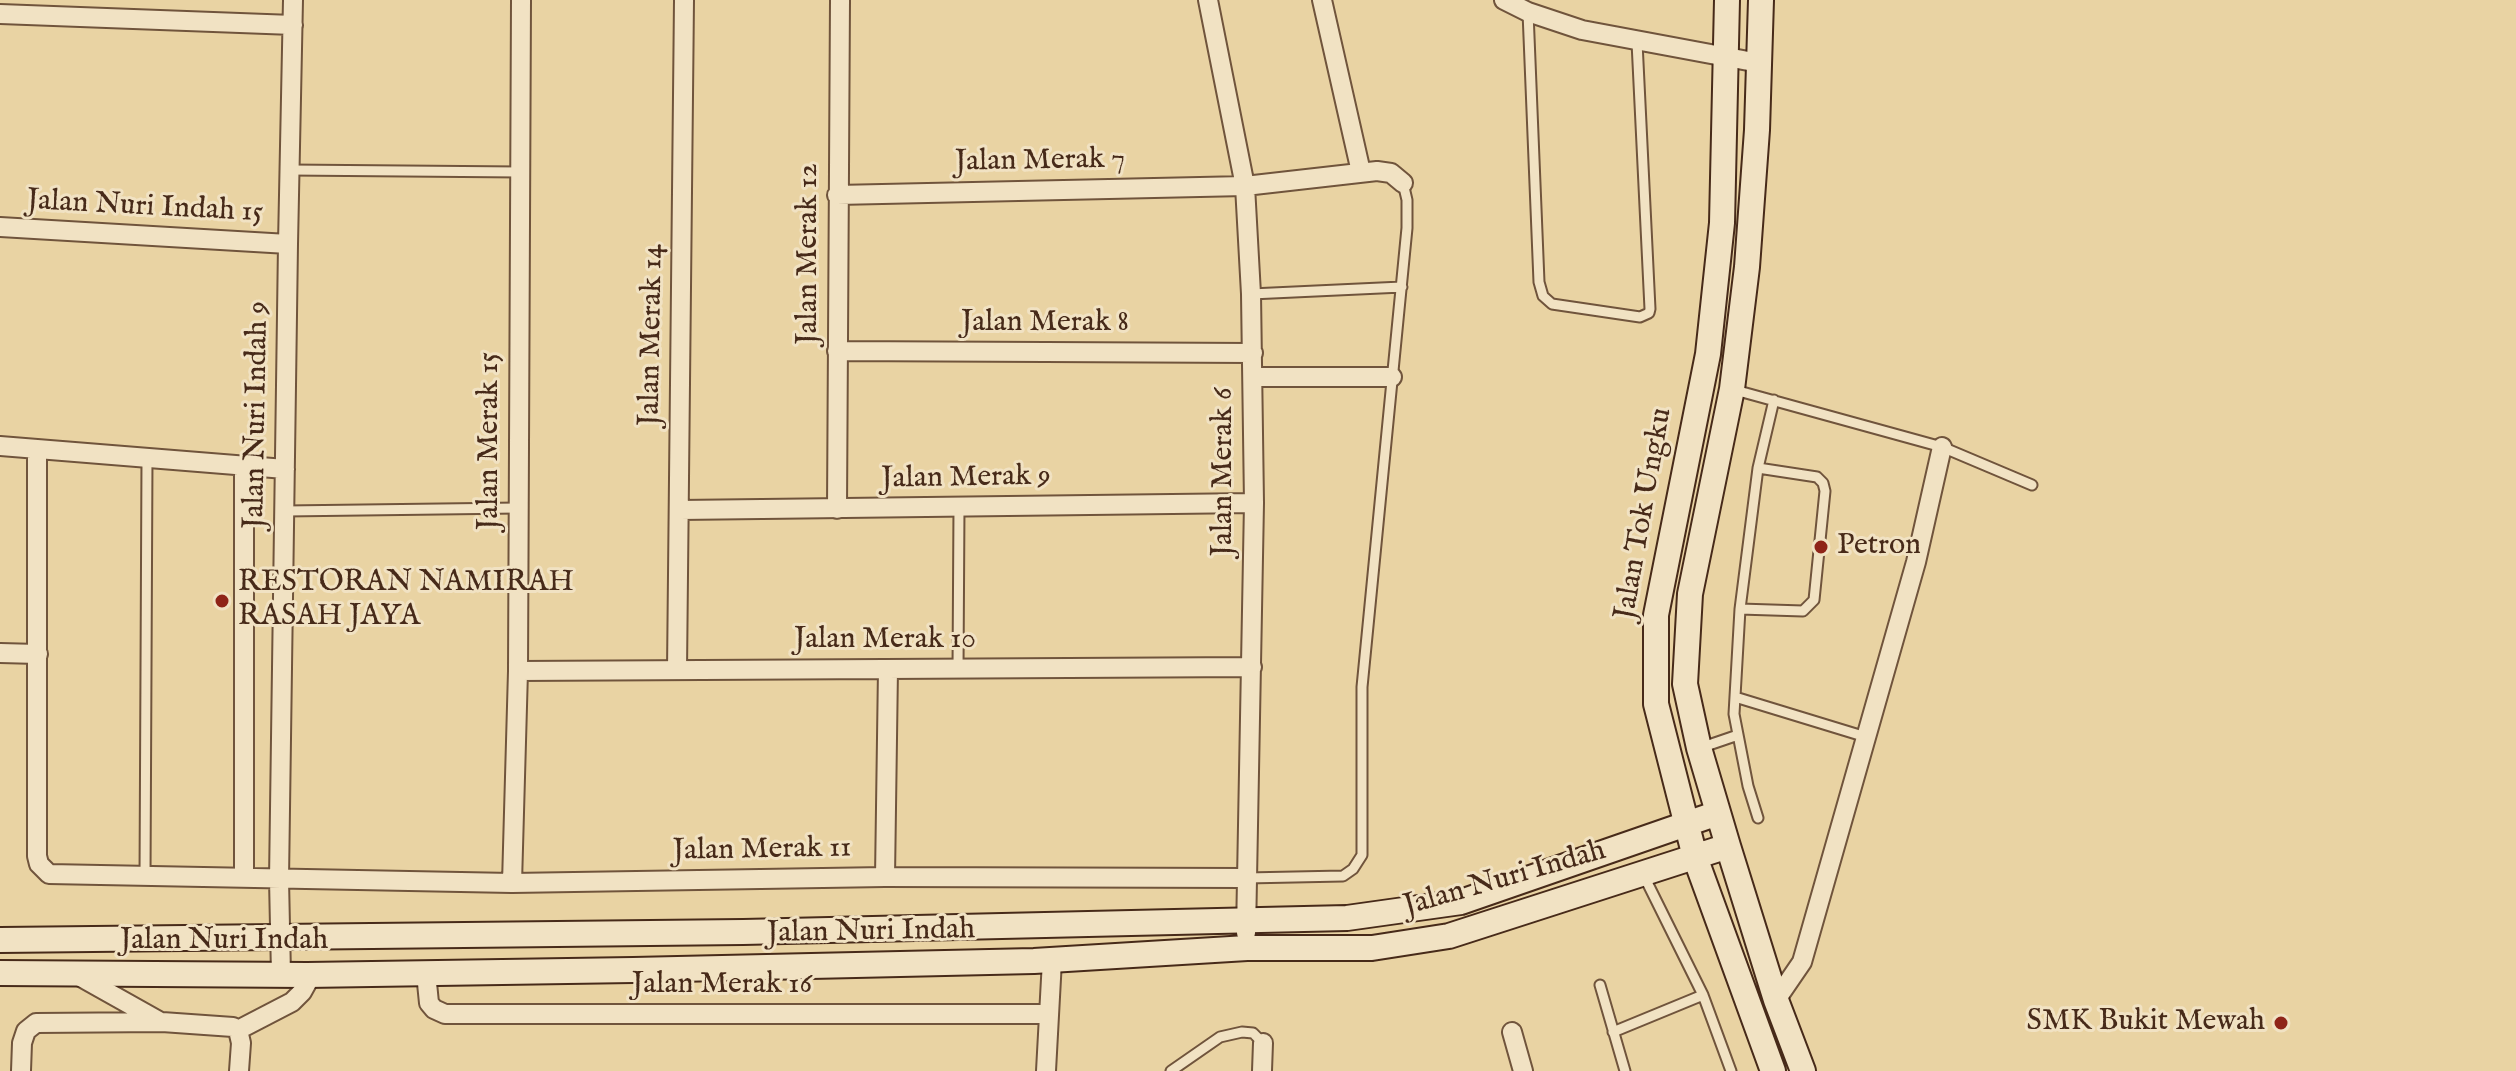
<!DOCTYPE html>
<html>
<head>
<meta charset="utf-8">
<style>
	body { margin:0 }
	canvas { display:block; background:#e9d3a3 }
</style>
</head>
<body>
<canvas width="2516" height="1071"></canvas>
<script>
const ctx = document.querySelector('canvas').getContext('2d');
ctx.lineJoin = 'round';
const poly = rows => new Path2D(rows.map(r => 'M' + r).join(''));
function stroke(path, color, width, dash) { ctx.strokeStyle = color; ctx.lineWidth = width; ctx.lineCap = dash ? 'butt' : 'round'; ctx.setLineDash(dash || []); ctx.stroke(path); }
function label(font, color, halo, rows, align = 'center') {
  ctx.font = font + ' "IM FELL English",serif'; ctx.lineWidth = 6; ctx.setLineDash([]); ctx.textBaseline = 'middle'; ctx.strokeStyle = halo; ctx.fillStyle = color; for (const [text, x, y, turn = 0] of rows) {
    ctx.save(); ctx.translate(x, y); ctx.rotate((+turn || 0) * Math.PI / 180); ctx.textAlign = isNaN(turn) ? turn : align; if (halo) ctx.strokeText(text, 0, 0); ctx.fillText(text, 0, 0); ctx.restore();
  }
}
const service = poly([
	[1528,12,1539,282,1543,296,1552,304,1640,317,1649,313,1650,309,1637,42],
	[289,170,520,172],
	[1251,294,1402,287],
	[1735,390,1942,447,2032,485],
	[285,511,518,508],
	[1740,609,1803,611,1814,600,1825,491,1823,483,1817,477,1758,468],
	[958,669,959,507],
	[1735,697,1866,737],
	[1700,748,1738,735],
	[1758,818,1748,786,1734,714,1740,609,1758,468,1774,400],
	[1643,874,1703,995,1731,1071],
	[145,877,147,459],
	[1246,878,1343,876,1353,869,1362,855,1362,687,1407,228,1407,200,1403,183],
	[1600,985,1625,1071],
	[1613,1032,1703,995],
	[1171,1071,1220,1037,1242,1032,1253,1033,1263,1043]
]);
const minor = poly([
	[1208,0,1245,186,1251,294,1254,503,1246,933],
	[1322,0,1361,172],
	[1504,0,1528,12,1582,30,1759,63],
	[0,14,293,25],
	[837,195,1245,186,1377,171,1391,173,1403,183],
	[0,227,288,244],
	[837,351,1253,353],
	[1254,377,1392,377],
	[0,446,285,469],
	[37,449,37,856,39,864,49,874,512,883,885,877,1246,878],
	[244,466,244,878],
	[837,509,840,0],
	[680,510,1254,503],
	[0,653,38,654],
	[677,670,684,0],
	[518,671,1252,667],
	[885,877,888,669],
	[512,883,518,671,521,0],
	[426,973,429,1003,434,1009,445,1014,1049,1014],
	[77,975,159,1021],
	[281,975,279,879,288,244,293,0],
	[1776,1000,1802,962,1916,562,1942,447],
	[238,1030,292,1002,302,992,307,983,307,975],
	[1512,1032,1523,1071],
	[21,1071,22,1043,26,1031,36,1023,162,1022,233,1027,238,1030,241,1043,239,1071],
	[1046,1071,1052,960],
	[1262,1071,1263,1043]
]);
const secondary = poly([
	[1727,0,1722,223,1708,354,1656,615,1656,704,1695,857,1773,1071],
	[1761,0,1757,130,1747,267,1732,389,1690,594,1685,684,1699,748,1728,846,1776,1000,1803,1071],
	[0,940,743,932,1347,918,1461,902,1718,813],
	[0,973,307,975,633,970,1034,961,1247,948,1372,948,1449,936,1728,846]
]);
stroke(service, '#70543c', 13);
stroke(minor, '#70543c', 22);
stroke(secondary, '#472a19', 28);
stroke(service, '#f1e2c3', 9);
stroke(minor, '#f1e2c3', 18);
stroke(secondary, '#f1e2c3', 24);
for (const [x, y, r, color] of [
	[1821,547,8,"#8f2418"],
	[222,601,8,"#8f2418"],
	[2281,1023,8,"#8f2418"]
]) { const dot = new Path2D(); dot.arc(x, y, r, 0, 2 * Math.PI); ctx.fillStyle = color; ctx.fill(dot); stroke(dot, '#f1e2c3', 3); }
label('30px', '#472a19', '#f1e2c3', [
	["Jalan Merak 7",1040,162,-1],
	["Jalan Nuri Indah 15",145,208,3],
	["Jalan Merak 12",810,254,-90],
	["Jalan Merak 8",1045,324],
	["Jalan Merak 14",653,335,-89],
	["Jalan Nuri Indah 9",258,415,-89],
	["Jalan Merak 15",491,441,-90],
	["Jalan Merak 6",1225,472,-90],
	["Jalan Merak 9",966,479,-1],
	["Jalan Tok Ungku",1645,514,-80],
	["Jalan Merak 10",885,641],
	["Jalan Merak 11",762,851,-1],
	["Jalan Nuri Indah",1505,880,-16],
	["Jalan Nuri Indah",871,933,-1],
	["Jalan Nuri Indah",224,942],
	["Jalan Merak 16",722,986]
]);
label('30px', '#472a19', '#f1e2c3', [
	["Petron",1837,547],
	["RESTORAN NAMIRAH",238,584],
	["RASAH JAYA",238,618],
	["SMK Bukit Mewah",2265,1023,"right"]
], 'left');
</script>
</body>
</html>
